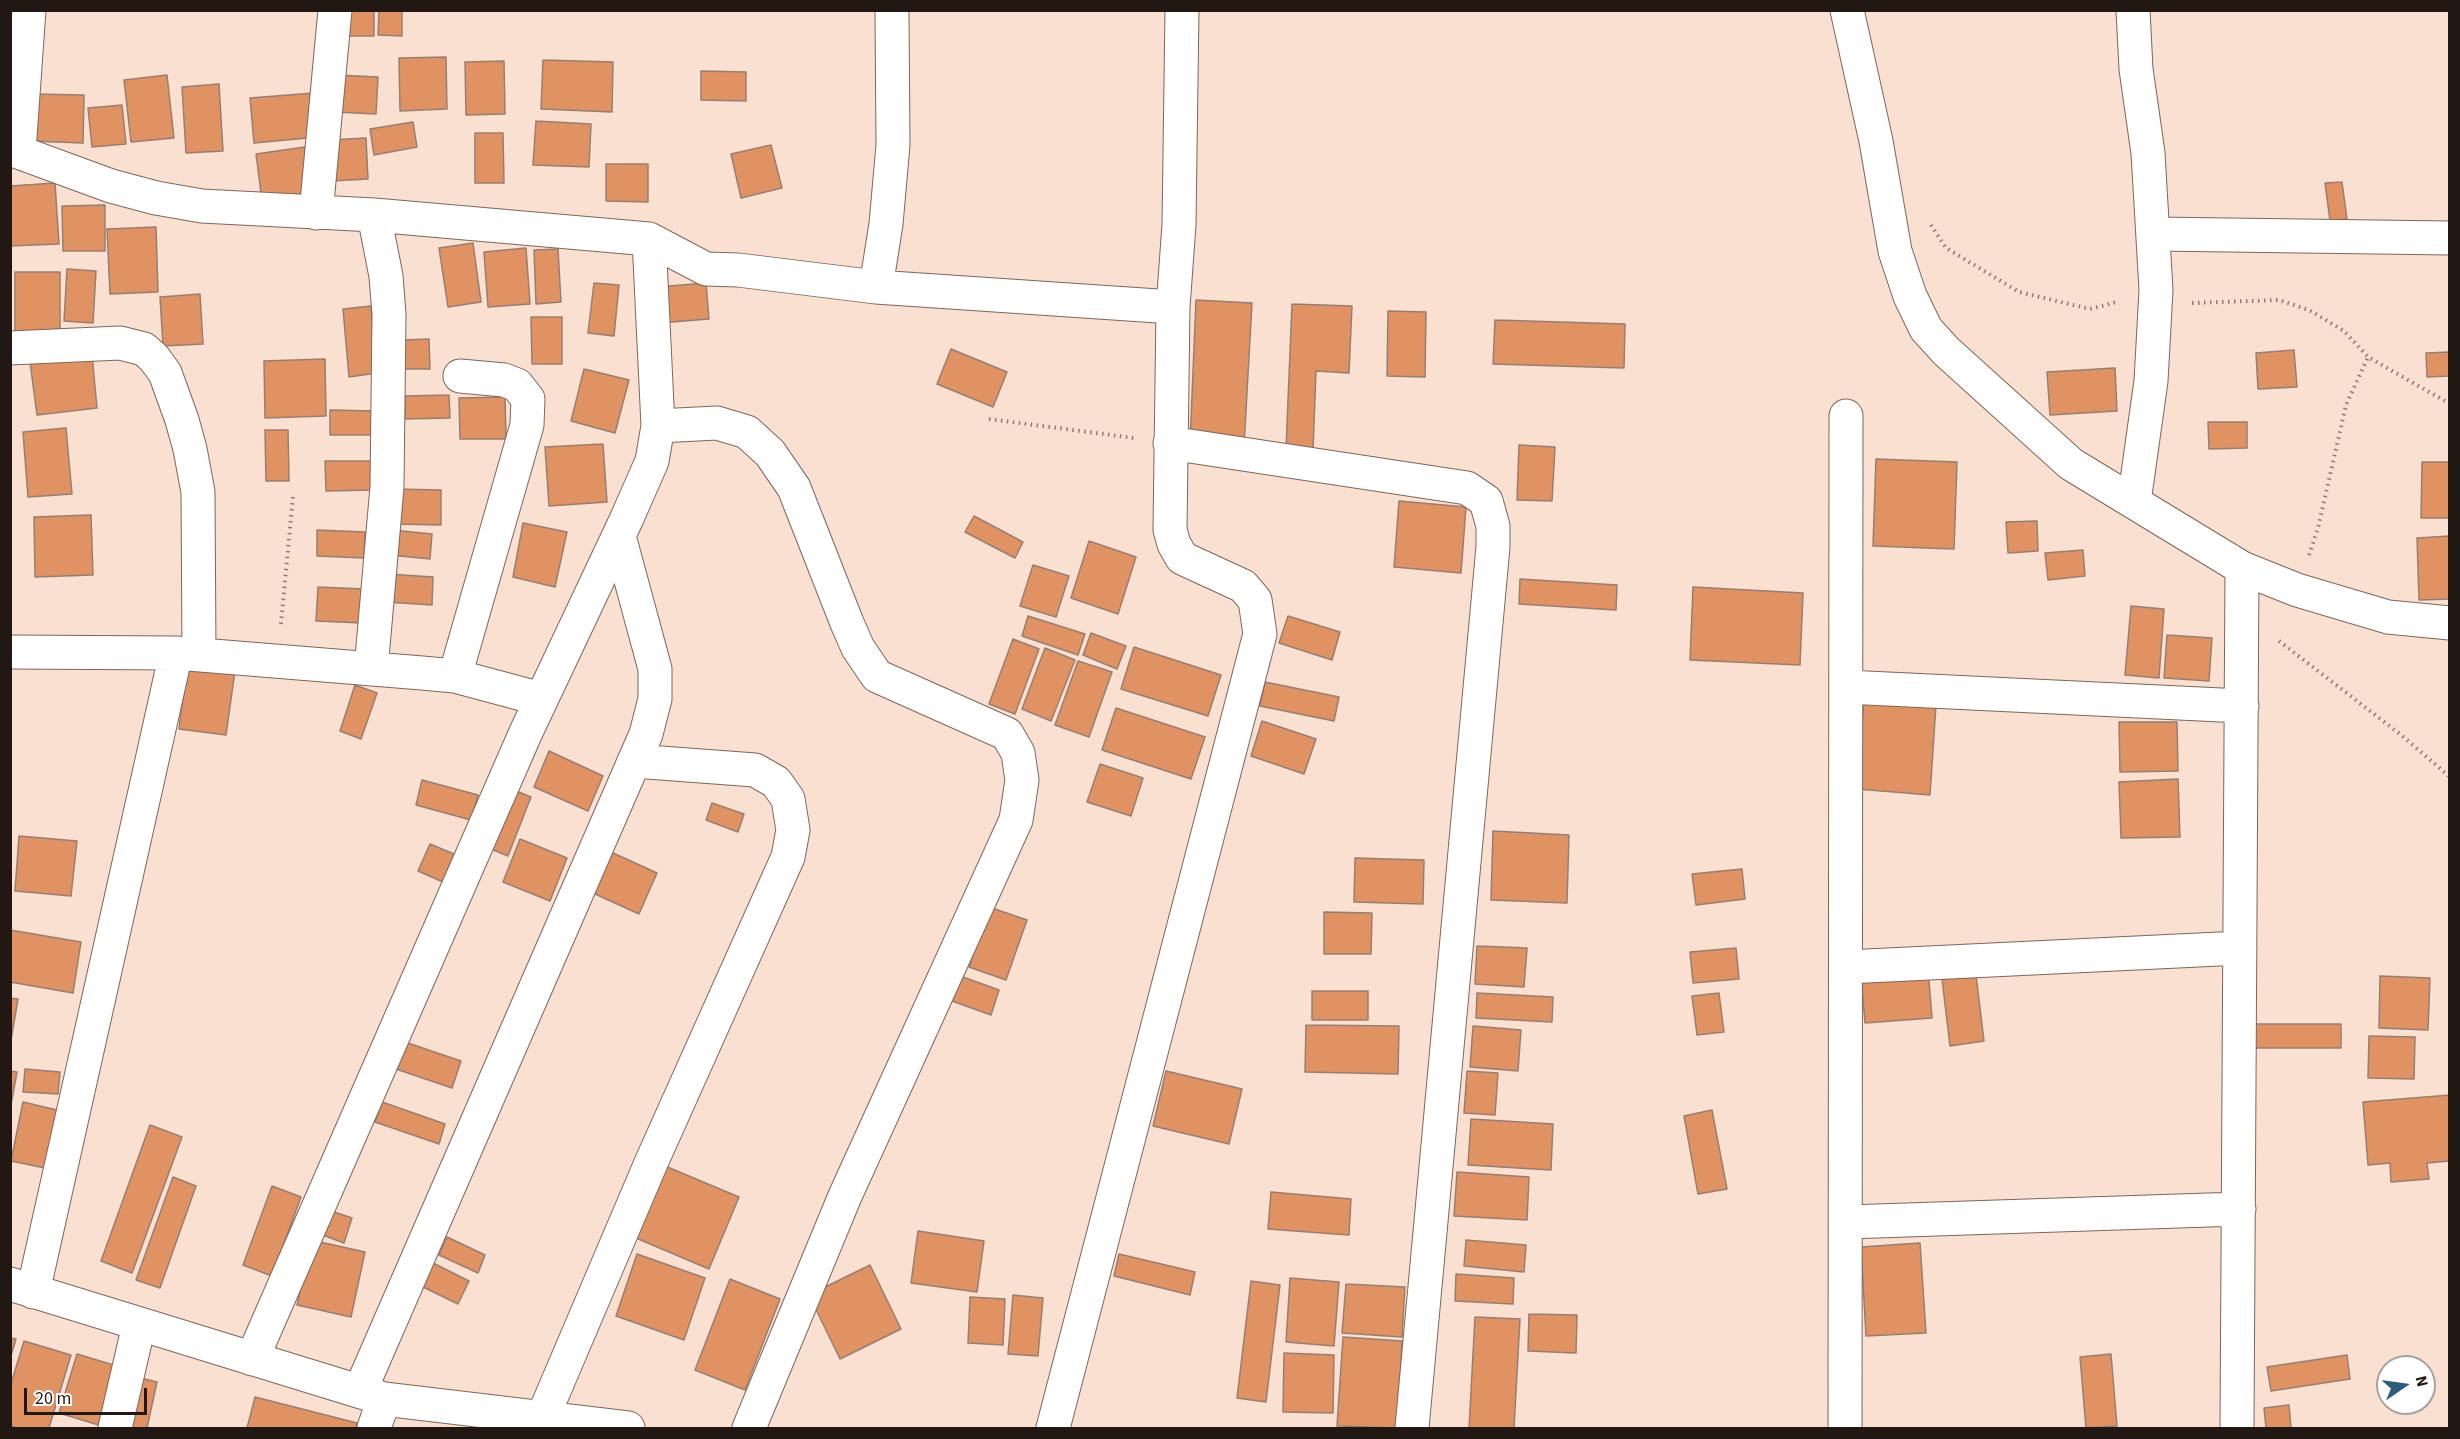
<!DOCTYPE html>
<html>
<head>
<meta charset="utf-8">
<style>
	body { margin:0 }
	#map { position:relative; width:2460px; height:1439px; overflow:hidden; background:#f9e0d1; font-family:"Source Sans 3",sans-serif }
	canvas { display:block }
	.frame { position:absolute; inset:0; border:12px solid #211813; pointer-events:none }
	.north { position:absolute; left:2376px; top:1355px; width:60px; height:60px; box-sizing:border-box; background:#fff; border:2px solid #a6a3a1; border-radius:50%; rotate:77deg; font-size:16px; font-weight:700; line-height:24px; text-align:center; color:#211813 }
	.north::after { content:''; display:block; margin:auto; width:21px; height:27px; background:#2c5e7b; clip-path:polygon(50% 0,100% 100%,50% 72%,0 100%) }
	.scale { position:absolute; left:24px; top:1388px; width:123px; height:27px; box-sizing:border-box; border:3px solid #211813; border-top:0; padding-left:8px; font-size:18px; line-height:21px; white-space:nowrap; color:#211813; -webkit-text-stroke:4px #fff; paint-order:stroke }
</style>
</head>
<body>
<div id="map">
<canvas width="2460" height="1439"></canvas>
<div class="frame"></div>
<div class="north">N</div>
<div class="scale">20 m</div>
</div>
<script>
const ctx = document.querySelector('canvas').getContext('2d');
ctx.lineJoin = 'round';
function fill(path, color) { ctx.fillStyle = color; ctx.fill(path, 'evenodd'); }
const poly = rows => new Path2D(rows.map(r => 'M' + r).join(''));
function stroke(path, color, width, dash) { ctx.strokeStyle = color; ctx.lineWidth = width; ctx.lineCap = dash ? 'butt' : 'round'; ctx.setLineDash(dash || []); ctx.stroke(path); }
const building = poly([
	[347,10,374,10,374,36,347,36,347,10],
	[379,10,402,10,402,36,378,35,379,10],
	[446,57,447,109,400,111,399,58,446,57],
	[543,60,613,62,612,112,541,109,543,60],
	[504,61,505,114,466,115,465,62,504,61],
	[701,71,746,72,746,101,701,100,701,71],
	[167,75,174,138,131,142,124,80,167,75],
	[336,75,378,77,376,114,335,112,336,75],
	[219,84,223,151,186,153,182,87,219,84],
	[314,93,318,137,254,143,250,98,314,93],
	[31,94,84,95,83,143,30,141,31,94],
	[122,105,126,144,92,147,88,108,122,105],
	[536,121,591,124,589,167,533,165,536,121],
	[413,122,417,147,374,155,370,129,413,122],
	[475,133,503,133,504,183,475,183,475,133],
	[366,138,368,179,331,181,329,140,366,138],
	[771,145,782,188,741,198,731,154,771,145],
	[305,147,312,202,263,209,256,154,305,147],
	[606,164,648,164,648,202,606,201,606,164],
	[2342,182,2347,219,2330,221,2325,183,2342,182],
	[55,183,59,244,10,246,10,186,55,183],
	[105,205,105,251,63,251,62,206,105,205],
	[156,227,158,292,110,294,107,229,156,227],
	[473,243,481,302,448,307,439,248,473,243],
	[526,248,530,304,488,307,484,252,526,248],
	[558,249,561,302,536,304,534,250,558,249],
	[67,269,96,271,93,323,64,321,67,269],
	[15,272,60,272,60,333,15,332,15,272],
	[594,283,619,285,614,336,588,333,594,283],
	[706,283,709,319,659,323,657,287,706,283],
	[200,294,203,344,163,346,160,297,200,294],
	[1196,300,1252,303,1244,446,1190,444,1196,300],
	[1292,304,1352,306,1349,373,1316,371,1313,450,1286,449,1292,304],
	[371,306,377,373,349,377,343,309,371,306],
	[1388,311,1426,312,1425,377,1387,376,1388,311],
	[531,317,562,317,562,364,532,364,531,317],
	[1495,320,1625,324,1624,368,1493,364,1495,320],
	[429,339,430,369,404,369,404,340,429,339],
	[951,349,1007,372,993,407,937,384,951,349],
	[2294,350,2297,387,2258,389,2256,353,2294,350],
	[2450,352,2450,376,2427,377,2426,353,2450,352],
	[92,355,97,408,37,415,30,362,92,355],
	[325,359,326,416,265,418,264,361,325,359],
	[2115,368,2117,411,2050,415,2047,372,2115,368],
	[584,369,629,380,615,433,571,421,584,369],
	[449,395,450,418,405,419,405,396,449,395],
	[505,397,506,439,460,439,459,398,505,397],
	[330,410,373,411,372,435,330,435,330,410],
	[2208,422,2247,422,2247,448,2209,449,2208,422],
	[66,428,72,494,28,497,23,432,66,428],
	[265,430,288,430,289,481,266,481,265,430],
	[603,444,607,502,549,506,545,447,603,444],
	[1519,445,1555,447,1552,501,1517,500,1519,445],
	[1876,459,1957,462,1954,549,1873,546,1876,459],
	[325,461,372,461,373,490,326,491,325,461],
	[2422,462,2450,462,2450,518,2421,518,2422,462],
	[395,489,441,490,441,525,395,524,395,489],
	[1399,501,1466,507,1461,573,1394,567,1399,501],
	[91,515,93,575,35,577,34,517,91,515],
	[974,516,1023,542,1015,558,965,532,974,516],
	[2037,521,2038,551,2008,553,2006,522,2037,521],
	[523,523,567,532,555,587,513,577,523,523],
	[317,530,365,532,364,558,317,556,317,530],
	[392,530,432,534,430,559,390,555,392,530],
	[2450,536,2450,599,2419,600,2417,538,2450,536],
	[1089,541,1136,557,1118,614,1071,598,1089,541],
	[2083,550,2085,576,2048,580,2045,553,2083,550],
	[1033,565,1069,576,1056,617,1020,606,1033,565],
	[388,574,433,577,432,605,386,602,388,574],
	[1520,579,1617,585,1616,610,1519,604,1520,579],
	[318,587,364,589,362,623,316,621,318,587],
	[1693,587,1803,593,1800,665,1690,660,1693,587],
	[2131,606,2164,609,2159,678,2125,675,2131,606],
	[1028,616,1085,634,1078,655,1022,636,1028,616],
	[1288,616,1340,632,1332,660,1279,643,1288,616],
	[1091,633,1126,646,1117,669,1083,655,1091,633],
	[2167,635,2212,638,2209,681,2164,678,2167,635],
	[1013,639,1039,649,1015,714,989,704,1013,639],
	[1134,647,1221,675,1208,716,1121,689,1134,647],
	[1045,648,1075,660,1051,721,1022,709,1045,648],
	[1078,661,1112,672,1089,737,1055,725,1078,661],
	[187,664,235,671,226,735,179,729,187,664],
	[1265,682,1339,697,1334,721,1260,706,1265,682],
	[355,685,377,693,361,739,340,731,355,685],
	[1864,699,1936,705,1930,795,1857,789,1864,699],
	[1116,708,1205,737,1191,779,1102,750,1116,708],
	[1262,721,1316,739,1304,774,1251,756,1262,721],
	[2119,722,2177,722,2178,771,2120,772,2119,722],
	[549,751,603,776,588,811,534,787,549,751],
	[1100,764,1143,778,1131,816,1087,802,1100,764],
	[2178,779,2180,837,2121,838,2119,782,2178,779],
	[422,780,478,795,471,820,416,805,422,780],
	[509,788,531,797,508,856,486,847,509,788],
	[712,803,744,814,738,832,706,820,712,803],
	[1493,831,1569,835,1567,903,1491,900,1493,831],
	[19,836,77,841,71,896,15,891,19,836],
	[520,839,567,858,550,901,503,882,520,839],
	[430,844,454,854,443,882,418,871,430,844],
	[600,847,657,873,639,914,582,888,600,847],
	[1355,858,1424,860,1423,904,1354,902,1355,858],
	[1742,869,1745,899,1696,905,1692,874,1742,869],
	[989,907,1027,920,1006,980,969,967,989,907],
	[1324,912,1372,913,1371,954,1324,954,1324,912],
	[10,930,81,942,73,993,10,982,10,930],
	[1477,946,1527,948,1524,987,1475,984,1477,946],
	[1736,948,1739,979,1693,983,1690,952,1736,948],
	[1928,969,1932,1018,1865,1023,1861,975,1928,969],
	[1976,975,1984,1041,1950,1046,1942,979,1976,975],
	[960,976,999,990,991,1015,952,1001,960,976],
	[2380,976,2430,978,2428,1030,2379,1028,2380,976],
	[1312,991,1368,991,1368,1020,1312,1020,1312,991],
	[1477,993,1553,997,1552,1022,1476,1018,1477,993],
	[1719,993,1724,1032,1697,1035,1692,996,1719,993],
	[10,998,18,999,10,1046,10,998],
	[2253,1024,2341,1024,2341,1048,2253,1048,2253,1024],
	[1306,1025,1399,1026,1398,1074,1305,1072,1306,1025],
	[1473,1026,1521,1030,1518,1071,1470,1067,1473,1026],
	[2369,1036,2415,1037,2414,1079,2368,1078,2369,1036],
	[402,1041,461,1061,452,1088,393,1068,402,1041],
	[25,1069,60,1072,58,1094,23,1092,25,1069],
	[10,1071,17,1072,10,1110,10,1071],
	[1166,1071,1242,1089,1229,1144,1153,1126,1166,1071],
	[1467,1071,1498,1073,1495,1115,1464,1113,1467,1071],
	[2450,1095,2450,1161,2427,1163,2429,1179,2391,1182,2390,1163,2368,1165,2363,1102,2450,1095],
	[23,1102,57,1110,45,1168,11,1161,23,1102],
	[382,1102,445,1124,439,1144,375,1122,382,1102],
	[1712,1110,1727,1189,1698,1194,1684,1116,1712,1110],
	[1471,1119,1553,1124,1551,1170,1468,1165,1471,1119],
	[150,1125,182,1137,132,1273,101,1261,150,1125],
	[665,1166,739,1197,709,1269,636,1238,665,1166],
	[1457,1172,1529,1177,1527,1220,1454,1216,1457,1172],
	[173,1177,196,1186,160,1288,136,1280,173,1177],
	[272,1186,301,1197,272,1276,243,1265,272,1186],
	[1271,1192,1351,1199,1349,1235,1268,1229,1271,1192],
	[328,1210,352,1218,344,1243,320,1234,328,1210],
	[918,1231,984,1241,977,1292,911,1283,918,1231],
	[447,1237,485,1255,478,1273,439,1255,447,1237],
	[311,1240,365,1252,351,1317,297,1305,311,1240],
	[1466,1240,1526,1245,1524,1272,1464,1266,1466,1240],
	[1920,1243,1926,1333,1866,1336,1861,1247,1920,1243],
	[637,1254,705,1278,684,1340,616,1316,637,1254],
	[1119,1254,1195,1272,1190,1295,1114,1276,1119,1254],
	[431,1262,469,1281,458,1304,419,1285,431,1262],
	[870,1265,901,1329,840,1359,809,1295,870,1265],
	[1456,1274,1514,1278,1513,1304,1455,1301,1456,1274],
	[1290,1278,1339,1282,1334,1346,1286,1342,1290,1278],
	[730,1279,780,1299,745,1390,695,1370,730,1279],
	[1251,1281,1280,1285,1266,1402,1237,1398,1251,1281],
	[1346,1284,1405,1287,1402,1337,1342,1333,1346,1284],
	[1013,1295,1043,1298,1038,1356,1008,1354,1013,1295],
	[970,1297,1005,1299,1003,1345,968,1343,970,1297],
	[1529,1314,1577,1315,1576,1353,1528,1351,1529,1314],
	[1475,1317,1520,1319,1514,1428,1469,1428,1475,1317],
	[1343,1337,1402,1341,1398,1428,1337,1426,1343,1337],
	[10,1338,16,1339,10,1359,10,1338],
	[24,1341,71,1355,49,1428,19,1428,10,1426,10,1387,24,1341],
	[1284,1353,1334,1355,1333,1413,1283,1412,1284,1353],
	[77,1354,120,1367,102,1426,59,1413,77,1354],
	[2111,1354,2117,1426,2086,1428,2080,1357,2111,1354],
	[2347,1355,2350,1379,2271,1391,2267,1367,2347,1355],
	[137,1377,157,1382,147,1428,124,1428,137,1377],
	[255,1397,357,1423,356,1428,247,1428,255,1397],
	[2289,1405,2291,1428,2266,1428,2264,1408,2289,1405]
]);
fill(building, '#e19262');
stroke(building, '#967f72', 1.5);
const minor = poly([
	[1847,10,1876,141,1895,251,1910,296,1926,329,1946,351,2071,464,2242,568,2297,590,2388,617,2450,623],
	[2133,10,2136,69,2148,153,2156,290,2151,381,2134,502],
	[10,149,111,186,156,198,202,206,374,215,649,239,706,269,738,270,876,287,1173,307],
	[19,151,29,10],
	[316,213,335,10],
	[2154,234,2450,238],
	[876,287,886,224,893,145,892,10],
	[10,348,120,343,144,349,154,358,165,373,182,420,190,449,198,492,199,654],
	[658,426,717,423,747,432,770,453,794,488,847,623,858,648,877,676,1007,734,1018,753,1022,780,1016,820,845,1196,749,1428],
	[1170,443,1467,488,1486,501,1493,526,1493,547,1412,1428],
	[10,652,176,653,422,673,455,676,541,699],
	[371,669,387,487,389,314,386,276,374,215],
	[455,676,527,425,528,399,517,385,504,380,460,376],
	[1846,687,2242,706],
	[1846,967,2240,948],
	[1846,1222,2239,1209],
	[10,1284,384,1399,628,1428],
	[33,1292,176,653],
	[252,1359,526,732,627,518,652,461,658,426,649,239],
	[360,1391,646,734,655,699,655,669,619,536],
	[542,1419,651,1163,788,857,793,830,788,799,776,782,755,770,634,761],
	[115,1428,139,1325],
	[374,1428,384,1399],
	[1053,1428,1260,634,1255,600,1243,586,1182,558,1174,544,1170,530,1173,307,1179,225,1182,10],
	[1845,1428,1846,416],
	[2237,1428,2242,568]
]);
stroke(minor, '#7c675a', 35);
stroke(poly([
	[1931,225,1946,248,2019,292,2090,309,2117,302],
	[2192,303,2279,300,2309,310,2344,331,2368,357,2450,404],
	[989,419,1134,438],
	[2309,555,2318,528,2346,405,2368,357],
	[281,624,293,496],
	[2279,641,2400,734,2450,777]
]), '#8c7b71', 4, [1.5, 4.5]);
stroke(minor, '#fff', 33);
</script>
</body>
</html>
